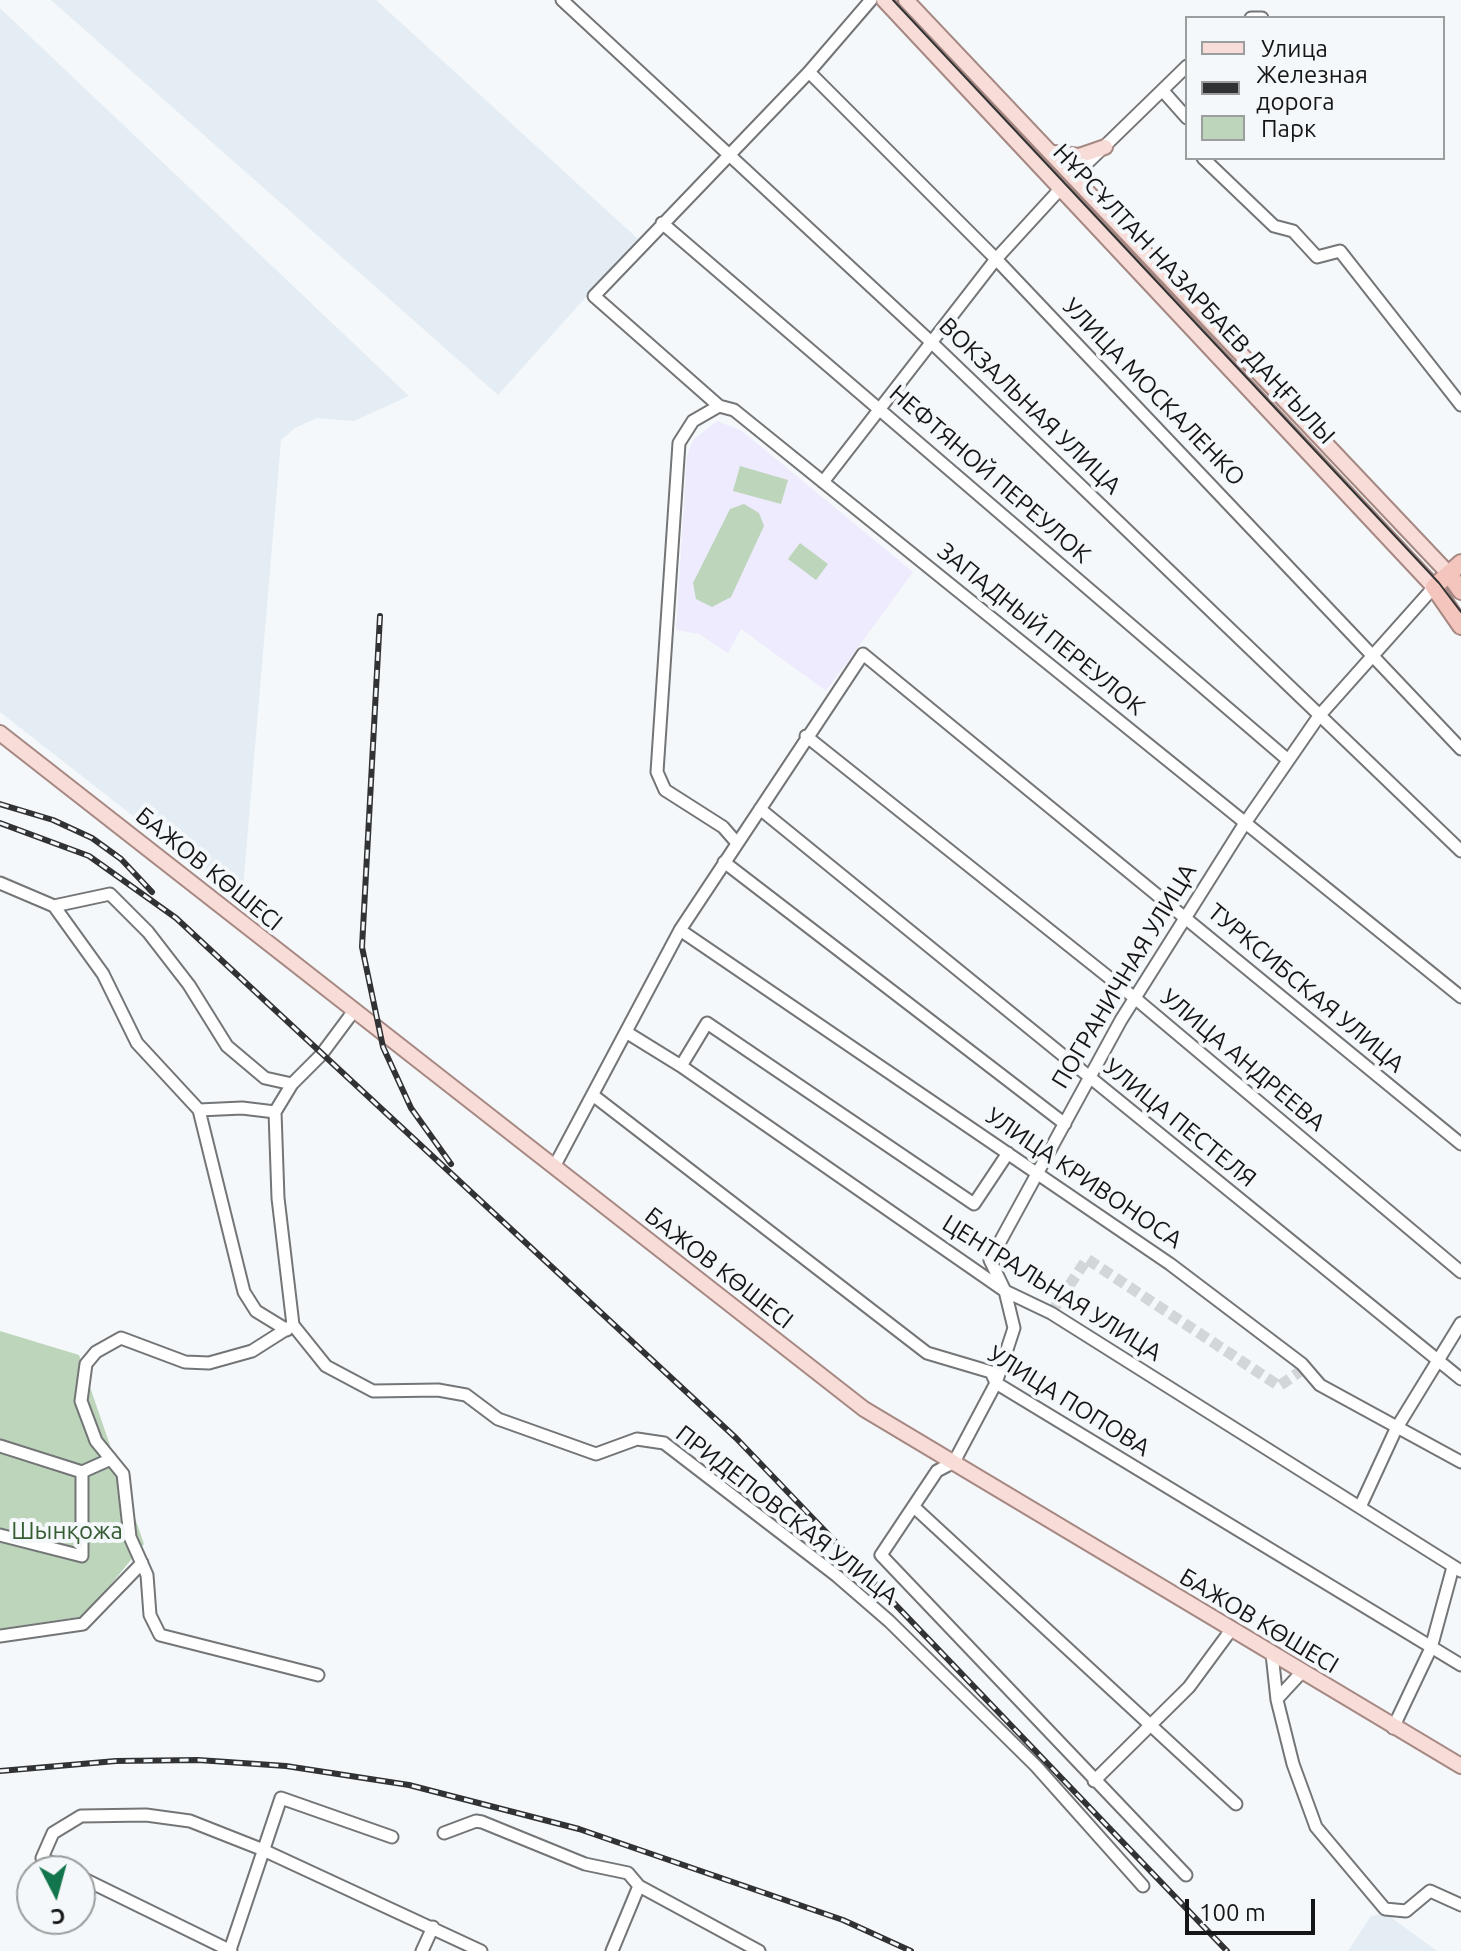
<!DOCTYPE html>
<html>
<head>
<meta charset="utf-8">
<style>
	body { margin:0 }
	#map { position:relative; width:1461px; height:1951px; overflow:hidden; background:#f5f8fa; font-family:Ubuntu,sans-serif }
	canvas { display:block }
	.legend { position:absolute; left:1185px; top:16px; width:260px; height:144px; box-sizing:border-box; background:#f5f8fa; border:2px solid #9b9e9f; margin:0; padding:10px 14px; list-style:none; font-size:24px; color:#151617 }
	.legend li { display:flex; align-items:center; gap:16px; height:40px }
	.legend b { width:40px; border:2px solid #9b9e9f }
	.north { position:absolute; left:16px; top:1855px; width:80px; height:80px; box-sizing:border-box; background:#f5f8fa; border:2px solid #9b9e9f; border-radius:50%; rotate:174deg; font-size:22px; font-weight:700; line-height:32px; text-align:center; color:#151617 }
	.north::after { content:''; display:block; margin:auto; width:28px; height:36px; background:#12754c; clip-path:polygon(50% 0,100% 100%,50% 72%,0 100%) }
	.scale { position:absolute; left:1185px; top:1899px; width:130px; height:36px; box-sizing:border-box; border:4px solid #151617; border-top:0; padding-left:10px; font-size:24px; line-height:28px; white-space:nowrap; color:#151617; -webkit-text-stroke:6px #f5f8fa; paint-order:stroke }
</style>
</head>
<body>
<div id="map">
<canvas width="1461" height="1951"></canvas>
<ul class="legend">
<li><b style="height:10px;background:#f8dcd7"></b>Улица</li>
<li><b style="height:10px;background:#313233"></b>Железная дорога</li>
<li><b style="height:22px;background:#bdd5ba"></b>Парк</li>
</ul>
<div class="north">С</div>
<div class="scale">100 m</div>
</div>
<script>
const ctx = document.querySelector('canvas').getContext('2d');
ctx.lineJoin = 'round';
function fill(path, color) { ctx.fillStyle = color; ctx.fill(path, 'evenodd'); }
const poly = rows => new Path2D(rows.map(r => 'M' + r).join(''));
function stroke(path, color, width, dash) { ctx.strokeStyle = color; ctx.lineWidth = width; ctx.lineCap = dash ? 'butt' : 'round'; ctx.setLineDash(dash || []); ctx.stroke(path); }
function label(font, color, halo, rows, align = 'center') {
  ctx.font = font + ' Ubuntu,sans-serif'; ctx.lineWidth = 8; ctx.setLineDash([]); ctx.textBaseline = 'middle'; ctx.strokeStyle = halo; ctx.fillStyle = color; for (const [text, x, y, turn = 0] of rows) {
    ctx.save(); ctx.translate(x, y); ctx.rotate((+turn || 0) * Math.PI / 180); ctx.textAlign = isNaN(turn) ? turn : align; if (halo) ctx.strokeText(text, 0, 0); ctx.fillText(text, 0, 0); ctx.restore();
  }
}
fill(poly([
	[51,0,376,0,638,239,498,395],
	[0,8,409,396,354,421,317,418,295,428,281,440,242,901,0,712],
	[1380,1914,1389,1916,1437,1951,1348,1951,1371,1916]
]), '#e4edf4');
fill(poly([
	[717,421,742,431,913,572,826,691,741,629,728,653,699,634,676,630,687,455,693,440]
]), '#edebfd');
fill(poly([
	[740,466,788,480,781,504,733,491],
	[744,504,759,513,764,526,731,597,712,607,696,599,693,583,730,509],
	[800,543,828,564,816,580,788,559],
	[0,1331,79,1355,144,1544,85,1616,0,1629]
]), '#bdd5ba');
stroke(poly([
	[1051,1313,1087,1259,1279,1386,1305,1368]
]), '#d3d6d8', 11, [11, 5.5]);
const minor = poly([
	[562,0,931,342,1461,851],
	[871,0,809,72,594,296,719,406,734,410,1461,997],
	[1251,18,1262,18],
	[809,72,996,259,1461,749],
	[1163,91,1187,118],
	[1203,158,1274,226,1293,231,1317,257,1340,251,1461,405],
	[1074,176,1187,66],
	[662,223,1288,760],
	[719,406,693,421,679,443,657,772,665,790,723,827,737,843],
	[823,482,996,259,1062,187],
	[806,736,1136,999,1461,1272],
	[760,809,1461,1379],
	[724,862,1065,1124],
	[0,883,54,906,110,894,148,932,189,985,227,1046,265,1078,292,1084],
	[54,906,103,974,137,1043,199,1110,244,1292,256,1311,287,1330],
	[680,930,1170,1264,1302,1364,1320,1385,1461,1462],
	[353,1012,321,1055,292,1084,275,1112,278,1198,293,1325,326,1366,373,1391,438,1390,466,1395,498,1419,596,1454,637,1439,664,1443,837,1576,889,1621,1036,1766,1143,1886],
	[626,1032,681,1066,1005,1291,1051,1313,1461,1571],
	[681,1066,707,1023,974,1204,1008,1153],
	[594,1096,927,1353,991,1372,996,1383,1461,1665],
	[199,1110,242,1108,275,1112],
	[554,1167,680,930,863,654,1461,1144],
	[293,1325,252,1351,209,1363,185,1362,121,1338,96,1352,86,1364,81,1401,96,1441,123,1474,130,1537,147,1575,150,1615,160,1635,318,1675],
	[0,1446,82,1472],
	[914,1507,1236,1804],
	[1360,1507,1396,1429,1461,1323],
	[0,1535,82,1556,82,1472,111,1459],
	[0,1636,83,1624,142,1563],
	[1272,1654,1277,1700,1293,1764,1316,1827,1385,1909,1406,1911,1430,1891,1461,1905],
	[1277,1699,1301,1673],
	[1393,1728,1431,1648,1453,1567],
	[1094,1781,1189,1687,1231,1630],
	[444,1833,476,1821,482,1822,585,1864,628,1873,639,1886,759,1951],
	[68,1871,42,1858,53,1833,81,1816,146,1815,190,1821,261,1849,481,1951],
	[1186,1875,881,1555,937,1471,954,1462,996,1383,1014,1328,1005,1291,990,1260,1121,1020,1245,823,1319,716,1434,587],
	[80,1877,231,1951],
	[230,1950,281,1798,392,1837],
	[422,1951,433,1927],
	[612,1951,639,1886]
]);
const major = poly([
	[884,0,1434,587],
	[906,0,1449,574],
	[1054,153,1079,156,1105,147],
	[0,733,864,1409,1461,1766]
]);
const highway = poly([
	[1461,563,1434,587,1461,626],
	[1449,574,1461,591]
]);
stroke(minor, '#737577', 15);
stroke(major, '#a68883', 18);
stroke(highway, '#a68883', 20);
stroke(minor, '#fff', 11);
stroke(major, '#f8dcd7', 14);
stroke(highway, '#f4c5bd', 16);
stroke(poly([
	[893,0,1439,583,1461,612]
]), '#313233', 2);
const rail = poly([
	[380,616,362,947,383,1047,411,1108,451,1164],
	[0,804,53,820,92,838,121,859,152,892],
	[0,823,89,856,176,918,736,1438,1227,1951],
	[0,1771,116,1761,198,1760,286,1766,409,1785,579,1829,843,1920,911,1951]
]);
stroke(rail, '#313233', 6);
stroke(rail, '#f5f8fa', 3, [9]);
label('24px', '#151617', '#f5f8fa', [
	["НҰРСҰЛТАН НАЗАРБАЕВ ДАҢҒЫЛЫ",1194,294,47],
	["УЛИЦА МОСКАЛЕНКО",1154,392,46],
	["ВОКЗАЛЬНАЯ УЛИЦА",1030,406,44],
	["НЕФТЯНОЙ ПЕРЕУЛОК",990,474,41],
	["ЗАПАДНЫЙ ПЕРЕУЛОК",1041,629,39],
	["БАЖОВ КӨШЕСІ",209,869,39],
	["ПОГРАНИЧНАЯ УЛИЦА",1124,976,-59],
	["ТУРКСИБСКАЯ УЛИЦА",1306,988,40],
	["УЛИЦА АНДРЕЕВА",1243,1060,40],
	["УЛИЦА ПЕСТЕЛЯ",1180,1123,39],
	["УЛИЦА КРИВОНОСА",1084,1178,34],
	["БАЖОВ КӨШЕСІ",719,1268,38],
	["ЦЕНТРАЛЬНАЯ УЛИЦА",1052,1288,32],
	["УЛИЦА ПОПОВА",1069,1401,32],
	["ПРИДЕПОВСКАЯ УЛИЦА",787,1515,38],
	["БАЖОВ КӨШЕСІ",1259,1621,31]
]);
label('24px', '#355b31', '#f5f8fa', [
	["Шынқожа",67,1531]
]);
</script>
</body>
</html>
